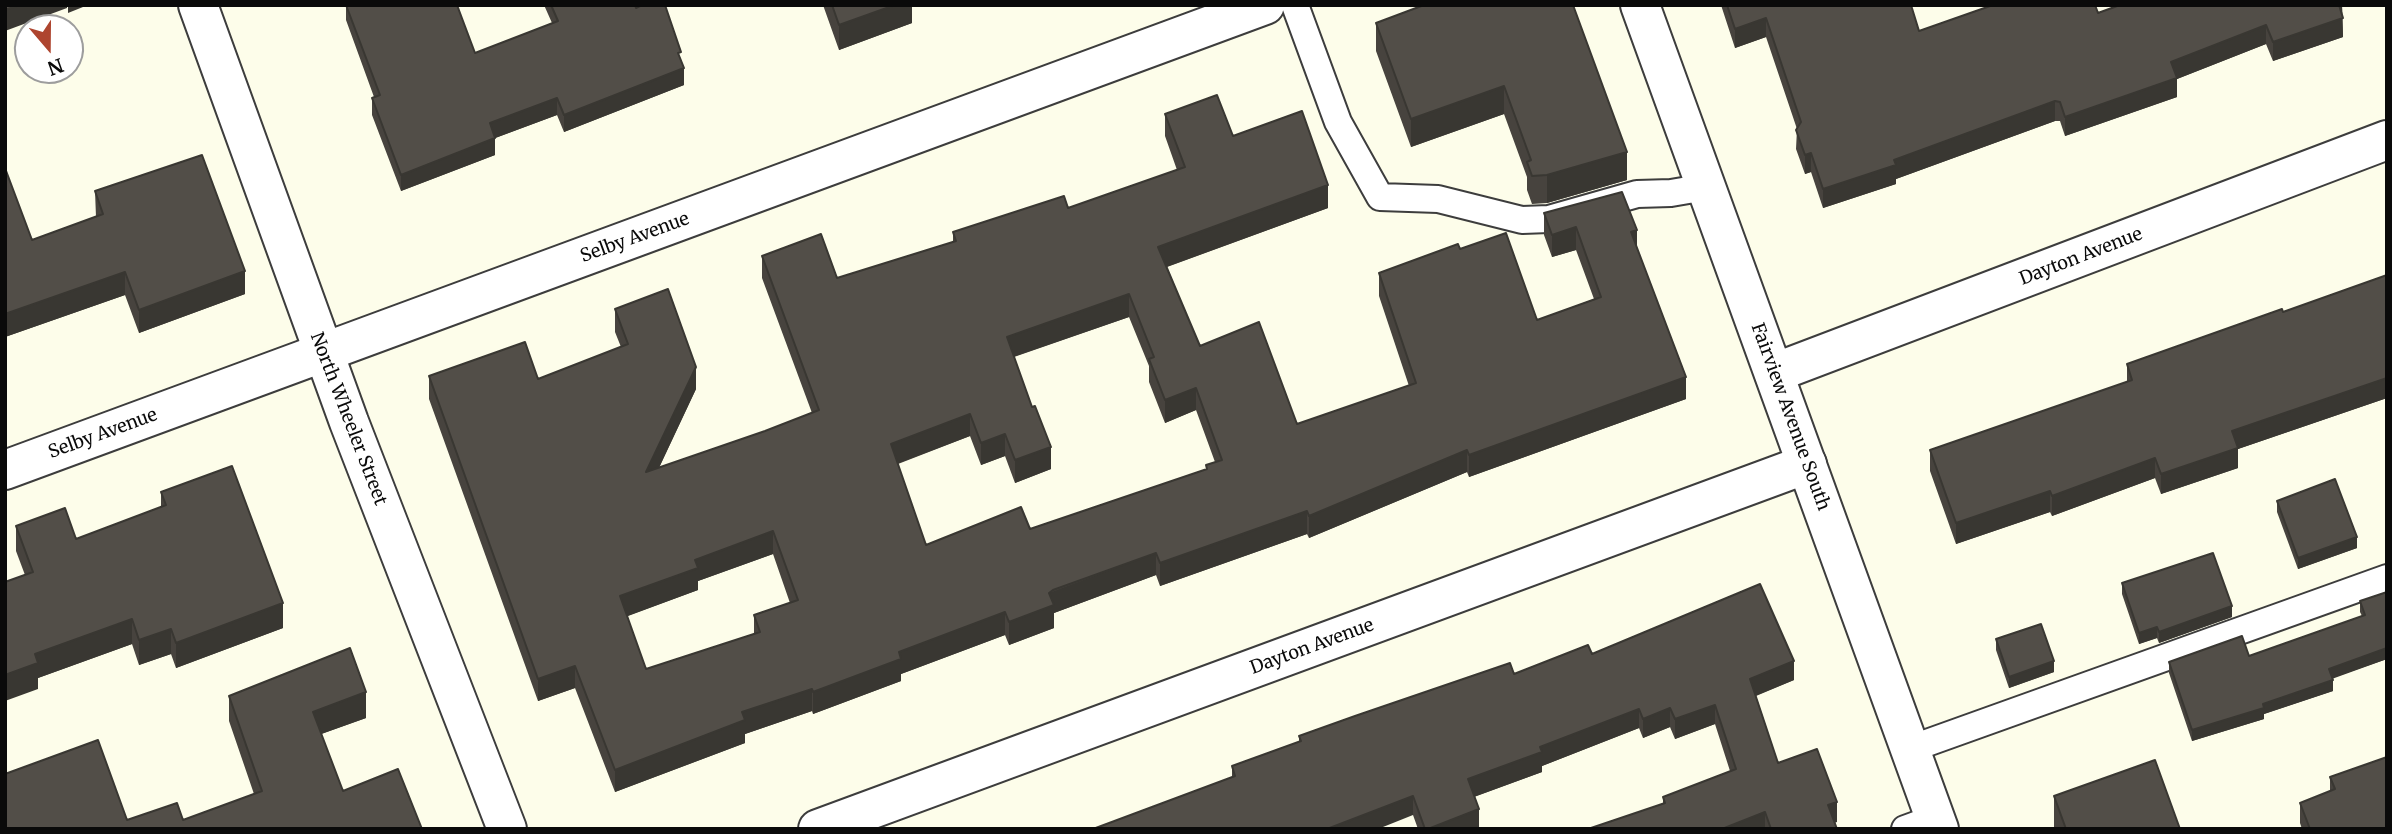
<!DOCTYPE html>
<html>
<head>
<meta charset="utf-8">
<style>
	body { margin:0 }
	#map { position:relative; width:2392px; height:834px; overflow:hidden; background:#fdfdea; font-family:Merriweather,serif }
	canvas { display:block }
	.frame { position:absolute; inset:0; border:7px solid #0a0a0a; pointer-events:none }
	.north { position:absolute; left:14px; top:14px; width:70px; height:70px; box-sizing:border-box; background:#fff; border:2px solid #9d9d9d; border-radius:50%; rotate:160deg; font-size:19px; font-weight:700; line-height:28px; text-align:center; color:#0a0a0a }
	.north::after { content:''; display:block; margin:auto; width:24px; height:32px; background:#ae452f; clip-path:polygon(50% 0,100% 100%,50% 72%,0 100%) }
</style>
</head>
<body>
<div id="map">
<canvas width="2392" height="834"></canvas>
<div class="frame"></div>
<div class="north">N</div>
</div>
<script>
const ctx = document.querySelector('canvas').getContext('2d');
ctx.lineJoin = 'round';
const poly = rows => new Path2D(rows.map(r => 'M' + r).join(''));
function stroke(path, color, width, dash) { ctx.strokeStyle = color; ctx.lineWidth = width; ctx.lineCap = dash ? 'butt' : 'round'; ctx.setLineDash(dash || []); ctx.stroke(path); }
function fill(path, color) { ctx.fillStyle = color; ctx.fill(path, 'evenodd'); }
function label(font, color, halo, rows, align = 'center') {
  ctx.font = font + ' Merriweather,serif'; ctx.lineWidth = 7; ctx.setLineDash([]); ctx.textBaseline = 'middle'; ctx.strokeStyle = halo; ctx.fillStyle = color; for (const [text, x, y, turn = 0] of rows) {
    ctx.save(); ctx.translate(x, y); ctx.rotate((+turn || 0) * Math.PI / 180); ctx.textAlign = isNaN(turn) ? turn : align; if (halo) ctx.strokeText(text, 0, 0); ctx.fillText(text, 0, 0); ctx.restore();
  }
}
const service = poly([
	[1295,5,1338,122,1380,197,1438,199,1522,220,1549,219,1637,194,1671,193,1706,187],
	[1910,749,2387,578],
	[1905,829,1935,818]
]);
const minor = poly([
	[198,5,349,422,507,829],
	[1774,373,2387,140],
	[818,829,1807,464]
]);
const tertiary = poly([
	[1640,5,1939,829],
	[5,470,1265,5]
]);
stroke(service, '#3d3d3d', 30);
stroke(minor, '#3d3d3d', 42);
stroke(tertiary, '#3d3d3d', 42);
stroke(service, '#fff', 26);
stroke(minor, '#fff', 38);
stroke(tertiary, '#fff', 38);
fill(poly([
	[346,5,475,53,552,23,544,5,635,5,681,62,684,85,564,132,557,115,495,138,495,155,401,191,372,115,372,98,374,97,346,20],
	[823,5,912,5,912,23,839,50],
	[1424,5,1627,180,1547,203,1532,204,1527,190,1527,177,1504,114,1411,147,1376,51,1376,23],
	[1721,5,1911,5,1919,31,2098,13,2342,5,2343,37,2273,61,2266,44,2177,79,2177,97,2065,136,2060,121,2055,121,1896,179,1896,184,1823,208,1811,172,1805,174,1796,149,1797,129,1766,37,1735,48],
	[1165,114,1233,136,1328,208,1167,267,1200,346,1297,424,1409,386,1379,296,1379,273,1460,249,1537,320,1594,299,1576,250,1552,257,1544,235,1544,213,1637,247,1686,399,1469,477,1467,472,1309,538,1307,534,1160,586,1156,575,1054,613,1054,628,1009,645,1005,635,901,674,901,681,813,714,812,711,745,734,745,743,615,792,575,688,538,701,429,399,429,376,538,379,621,347,615,332,615,309,696,389,659,468,765,431,812,413,762,278,762,256,837,278,953,242,953,232,1068,208,1177,170,1165,136],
	[1129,317,1149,366,1149,382,1165,423,1196,410,1215,462,1206,465,1206,470,1030,529,926,545,898,464,970,436,981,465,1005,456,1015,483,1051,469,1032,407,1014,357],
	[773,554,790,603,754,615,754,634,646,669,627,616,698,590,698,581],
	[5,168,32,240,96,217,95,191,245,294,139,333,125,295,5,337],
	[2387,275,2387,398,2238,449,2238,468,2161,494,2155,478,2052,516,2050,512,1956,544,1930,471,1930,450,2127,382,2127,364,2283,312],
	[161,492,283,628,176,668,171,654,139,665,132,644,38,678,38,689,25,575,16,551,16,526,76,539,161,507],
	[2277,501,2357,548,2298,569,2277,512],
	[2122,583,2232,617,2159,643,2157,638,2139,644,2122,594],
	[2387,592,2387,659,2332,678,2333,691,2264,714,2264,719,2192,741,2169,673,2169,662,2249,656,2362,616,2360,612,2360,601],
	[1996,639,2054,672,2009,688,1996,650],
	[1592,654,1794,680,1756,696,1778,763,1837,822,1835,822,1837,829,1588,829,1663,804,1663,797,1730,771,1715,724,1675,739,1670,727,1643,738,1639,728,1542,766,1542,772,1474,797,1478,829,1418,829,1413,815,1232,777,1232,766,1299,742,1299,736,1514,674],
	[229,696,366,718,321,734,343,791,422,829,127,820,183,820,254,794,229,721],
	[2330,777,2387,829,2302,829,2300,823,2300,803,2330,791],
	[2054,796,2180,829,2054,829]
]), '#47433e');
fill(poly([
	[19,5,67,5,67,8,5,31,5,10],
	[68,5,88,5,68,13],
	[895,5,912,5,912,23,839,50,839,25],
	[2338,5,2342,5,2343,37,2273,61,2273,42],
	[1766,18,1766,37,1735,48,1735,29],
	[2266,25,2266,44,2177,79,2177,97,2065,136,2065,117,2171,62],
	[684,68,684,85,564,132,564,115],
	[1504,86,1504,114,1411,147,1411,119],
	[557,98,557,115,490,140,490,123],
	[2055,101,2055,121,1896,179,1896,184,1823,208,1823,189,1894,160],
	[495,138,495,155,401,191,401,175],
	[1627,152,1627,180,1547,203,1547,175],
	[1811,153,1811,172,1805,174,1805,155],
	[1328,185,1328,208,1158,270,1158,247],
	[1576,227,1576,250,1552,257,1552,235],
	[1637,230,1637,253,1631,232],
	[245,271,245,294,139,333,139,310],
	[125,272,125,295,5,337,5,314],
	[1129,294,1129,317,1007,359,1007,337],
	[696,367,696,389,646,495,646,472],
	[1686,377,1686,399,1469,477,1469,455],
	[2387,378,2387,398,2238,449,2238,468,2161,494,2161,474,2232,431],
	[1196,388,1196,410,1165,423,1165,400],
	[970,414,970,436,891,466,891,444],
	[1005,434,1005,456,981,465,981,443],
	[1051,447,1051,469,1015,483,1015,460],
	[1467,450,1467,472,1309,538,1309,516],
	[2155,458,2155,478,2052,516,2052,496],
	[2050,491,2050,512,1956,544,1956,523],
	[1307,511,1307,534,1160,586,1160,563],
	[773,531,773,554,698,581,698,590,620,619,620,596,695,560],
	[2357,537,2357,548,2298,569,2298,558],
	[1156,553,1156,575,1054,613,1054,628,1009,645,1009,622,1049,593],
	[283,603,283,628,176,668,176,643],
	[2232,606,2232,617,2159,643,2159,632],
	[1005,612,1005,635,901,674,901,681,813,714,813,692,899,652],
	[132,619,132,644,38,678,38,689,5,701,5,675,35,654],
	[2157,627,2157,638,2139,644,2139,633],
	[171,629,171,654,139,665,139,640],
	[2387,648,2387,659,2329,680,2329,669],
	[1794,661,1794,680,1750,698,1750,679],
	[2054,661,2054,672,2009,688,2009,677],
	[575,666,575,688,538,701,538,679],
	[2333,680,2333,691,2264,714,2264,719,2192,741,2192,730,2263,704],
	[812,689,812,711,745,734,745,743,615,792,615,770,742,712],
	[366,692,366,718,313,737,313,712],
	[1715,705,1715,724,1675,739,1675,719],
	[1670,708,1670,727,1643,738,1643,719],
	[1639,709,1639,728,1542,766,1542,772,1468,799,1468,779,1540,747],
	[1413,796,1413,815,1378,829,1327,829],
	[1837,802,1837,822,1828,825,1828,805],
	[1479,809,1479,829,1428,829],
	[1765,812,1765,829,1722,829]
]), '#393732');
const building = poly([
	[5,5,19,5,5,10,5,5],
	[346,5,457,5,475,53,558,21,551,5,635,5,636,8,642,5,665,5,681,52,678,53,684,68,564,115,557,98,490,123,495,138,401,175,372,98,380,95,346,5],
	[832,5,895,5,839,25,832,5],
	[1424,5,1573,5,1627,152,1547,175,1532,176,1527,162,1531,160,1504,86,1411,119,1376,23,1424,5],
	[1727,5,1911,5,1919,31,1993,5,2095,5,2098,13,2120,5,2339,5,2343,18,2273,42,2266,25,2171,62,2177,78,2065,117,2060,102,2055,101,1894,160,1896,165,1823,189,1811,153,1805,155,1796,130,1801,122,1766,18,1735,29,1727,5],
	[1217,95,1233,136,1302,111,1328,185,1158,247,1200,346,1259,322,1297,424,1416,383,1379,273,1458,244,1460,249,1506,233,1537,320,1601,297,1576,227,1552,235,1544,213,1622,192,1637,230,1631,232,1686,377,1469,455,1467,450,1309,516,1307,511,1160,563,1156,553,1053,590,1049,593,1054,605,1009,622,1005,612,899,652,901,659,813,692,812,689,742,712,745,720,615,770,575,666,538,679,429,376,525,342,538,379,628,344,615,309,668,289,696,367,646,472,765,431,819,410,762,256,821,234,837,278,956,241,953,232,1064,196,1068,208,1185,167,1165,114,1217,95],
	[1129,294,1154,357,1149,359,1165,400,1196,388,1222,460,1206,465,1207,469,1030,529,1021,507,926,545,891,444,970,414,981,443,1005,434,1015,460,1051,447,1035,406,1032,407,1007,337,1129,294],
	[773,531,798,600,754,615,760,632,646,669,620,596,698,568,695,560,773,531],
	[202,155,245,271,139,310,125,272,5,314,5,168,32,240,103,214,95,191,202,155],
	[2387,275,2387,378,2232,431,2238,448,2161,474,2155,458,2052,496,2050,491,1956,523,1930,450,2132,380,2127,364,2282,309,2283,312,2387,275],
	[232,466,283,603,176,643,171,629,139,640,132,619,35,654,38,663,5,675,5,582,33,572,16,526,65,508,76,539,166,505,161,492,232,466],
	[2335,479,2357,537,2298,558,2277,501,2335,479],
	[2213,553,2232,606,2159,632,2157,627,2139,633,2122,583,2213,553],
	[1760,584,1794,661,1750,679,1778,763,1817,749,1837,802,1828,805,1837,829,1771,829,1765,812,1722,829,1588,829,1665,803,1663,797,1736,769,1715,705,1675,719,1670,708,1643,719,1639,709,1540,747,1542,752,1468,779,1479,809,1428,829,1425,829,1413,796,1327,829,1093,829,1235,776,1232,766,1301,741,1299,736,1355,716,1510,663,1514,674,1588,645,1592,654,1760,584],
	[2387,592,2387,648,2329,669,2333,680,2263,704,2264,708,2192,730,2169,662,2242,636,2249,656,2365,615,2360,601,2387,592],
	[2041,624,2054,661,2009,677,1996,639,2041,624],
	[350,648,366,692,313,712,343,791,398,769,422,829,5,829,5,774,98,740,127,820,177,803,183,820,262,791,229,696,350,648],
	[2387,757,2387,829,2310,829,2300,803,2335,789,2330,777,2387,757],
	[2155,760,2180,829,2066,829,2054,796,2155,760]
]);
fill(building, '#524e48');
stroke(building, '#393732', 2);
label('18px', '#0a0a0a', '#fff', [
	["Selby Avenue",635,238,-20],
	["Dayton Avenue",2081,257,-21],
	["Fairview Avenue South",1790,417,70],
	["North Wheeler Street",348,419,69],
	["Selby Avenue",103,434,-20],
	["Dayton Avenue",1312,647,-20]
]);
</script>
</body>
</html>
